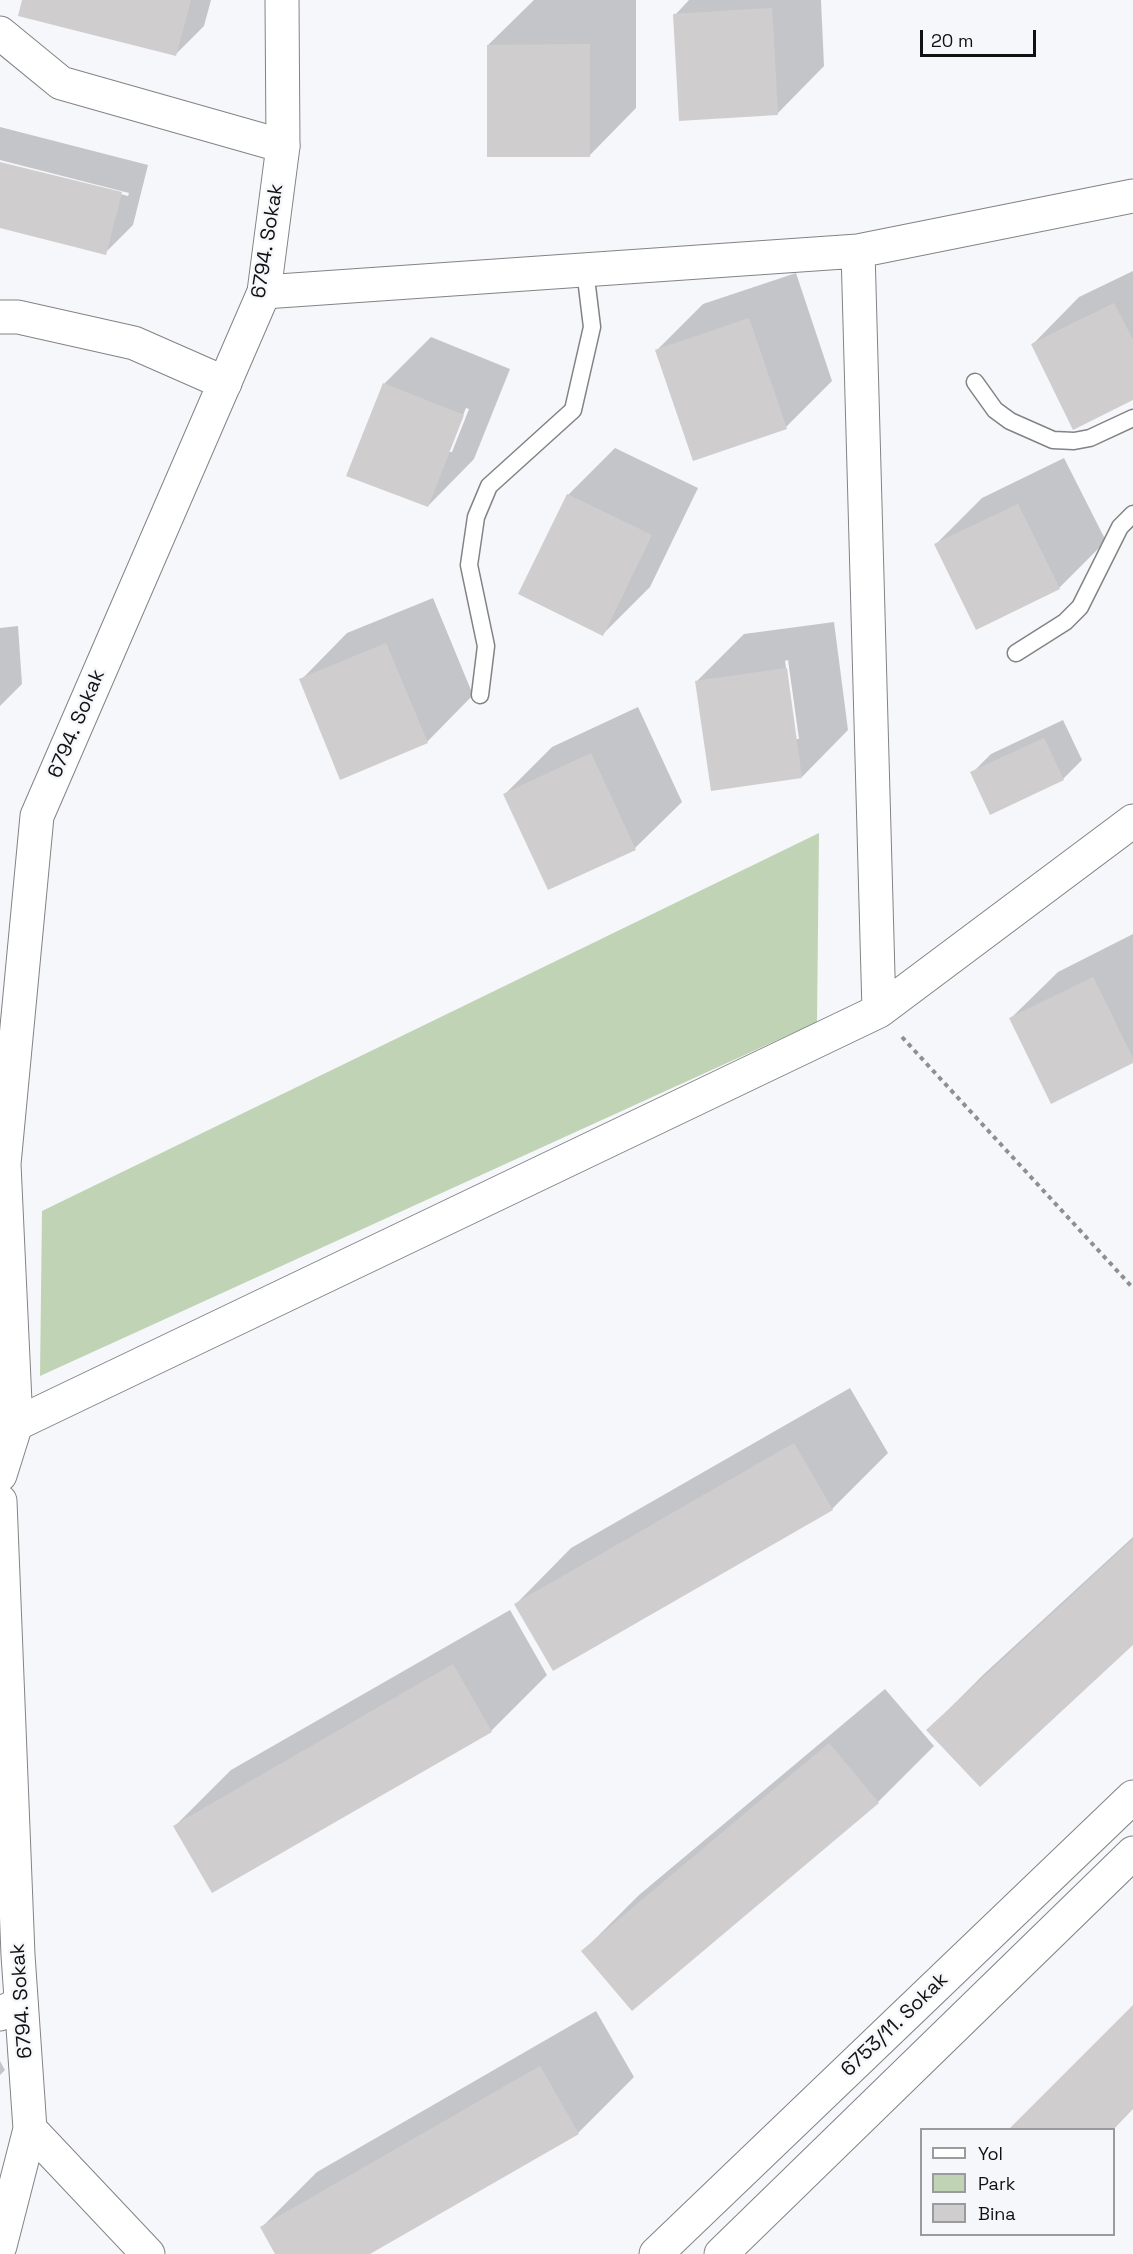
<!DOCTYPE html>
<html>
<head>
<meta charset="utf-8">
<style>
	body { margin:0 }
	#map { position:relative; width:1133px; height:2254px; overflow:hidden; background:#f6f7fa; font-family:"Space Grotesk",sans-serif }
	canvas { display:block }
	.legend { position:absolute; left:920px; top:2128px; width:195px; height:108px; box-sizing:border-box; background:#f6f7fa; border:2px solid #9a9b9d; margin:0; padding:8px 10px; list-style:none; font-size:18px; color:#111112 }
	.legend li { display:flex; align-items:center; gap:12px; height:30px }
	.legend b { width:30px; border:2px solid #9a9b9d }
	.scale { position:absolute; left:920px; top:30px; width:116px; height:27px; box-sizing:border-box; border:3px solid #111112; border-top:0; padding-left:8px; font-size:18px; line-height:21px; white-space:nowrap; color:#111112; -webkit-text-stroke:4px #f6f7fa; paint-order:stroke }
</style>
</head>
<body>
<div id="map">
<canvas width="1133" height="2254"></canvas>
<ul class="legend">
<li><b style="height:8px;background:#fff"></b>Yol</li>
<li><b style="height:16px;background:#c0d3b5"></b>Park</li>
<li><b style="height:16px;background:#d0cdce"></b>Bina</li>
</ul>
<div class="scale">20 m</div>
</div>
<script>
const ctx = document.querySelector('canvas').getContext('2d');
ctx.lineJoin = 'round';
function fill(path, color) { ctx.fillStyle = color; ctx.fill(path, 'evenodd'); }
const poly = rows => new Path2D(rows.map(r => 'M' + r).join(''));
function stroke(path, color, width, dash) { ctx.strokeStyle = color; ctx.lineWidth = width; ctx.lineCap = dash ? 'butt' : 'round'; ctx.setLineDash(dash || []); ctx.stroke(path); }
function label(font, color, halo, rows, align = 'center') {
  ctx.font = font + ' "Space Grotesk",sans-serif'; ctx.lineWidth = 5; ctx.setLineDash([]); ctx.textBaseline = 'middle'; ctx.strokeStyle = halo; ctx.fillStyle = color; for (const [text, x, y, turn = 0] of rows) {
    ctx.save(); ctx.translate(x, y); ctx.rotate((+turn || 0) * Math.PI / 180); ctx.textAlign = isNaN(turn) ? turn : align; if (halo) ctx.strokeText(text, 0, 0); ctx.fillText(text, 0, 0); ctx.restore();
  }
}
fill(poly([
	[819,833,817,1022,40,1376,42,1211]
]), '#c0d3b5');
fill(poly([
	[23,0,211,0,204,26,176,54],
	[534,0,636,0,636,108,590,155,488,45],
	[689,0,821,0,824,66,778,113,675,15],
	[0,127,148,165,133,225,105,253,0,226,0,163,128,196,129,193,0,160],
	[1133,271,1133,398,1033,344,1079,297],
	[796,273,832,381,786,427,657,350,703,304],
	[431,337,510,369,474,459,428,506,384,384],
	[466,408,469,409,452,452,448,452],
	[615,448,698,488,650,587,603,634,568,495],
	[1064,458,1106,541,1059,588,935,545,982,498],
	[433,598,473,695,427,742,301,680,347,633],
	[834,622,848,730,802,777,697,681,744,634],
	[788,660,799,739,796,739,785,661],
	[18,626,22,684,0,706,0,628],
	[638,707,682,802,635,848,505,794,552,747],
	[1063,720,1082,760,1063,779,972,773,991,754],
	[1133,934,1133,1062,1011,1018,1058,972],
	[850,1388,888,1453,832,1509,516,1604,571,1548],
	[1133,1537,1133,1643,928,1730,984,1674],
	[510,1610,547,1675,491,1731,175,1826,231,1770],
	[885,1689,934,1746,878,1802,632,2009,583,1951,639,1895],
	[596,2011,634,2077,578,2133,367,2254,277,2254,261,2228,317,2172],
	[0,2061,5,2070,0,2075]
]), '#0003');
fill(poly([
	[22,0,191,0,176,56,18,16],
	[772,8,778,115,679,121,673,14],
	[590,44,590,157,487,157,487,45],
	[0,162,122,192,106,255,0,228],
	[1114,303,1133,340,1133,400,1073,430,1031,344],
	[749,318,787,429,693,461,655,350],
	[383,383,464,415,428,507,346,476],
	[567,494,652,535,603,636,518,594],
	[1018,504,1060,589,976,630,934,544],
	[386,643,428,743,340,780,299,679],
	[787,668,802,778,711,791,695,681],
	[1044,738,1064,780,990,815,970,772],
	[591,753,636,850,548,890,503,794],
	[1093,977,1133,1058,1133,1063,1051,1104,1009,1018],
	[794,1443,833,1510,553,1671,514,1604],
	[1133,1539,1133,1645,980,1787,926,1730],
	[453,1664,492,1732,212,1893,173,1826],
	[829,1743,879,1803,632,2011,581,1951],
	[1133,2005,1133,2109,1113,2130,1008,2130],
	[540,2066,579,2134,370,2254,275,2254,260,2227]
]), '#d0cdce');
const service = poly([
	[975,382,995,410,1010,421,1053,440,1074,441,1090,438,1133,418],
	[1016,653,1065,622,1080,607,1120,527,1133,514],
	[480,695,486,646,469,565,476,517,489,486,573,410,592,327,585,270]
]);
const minor = poly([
	[0,33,61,83,283,146],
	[264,292,858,251,1133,196],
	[0,317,18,317,134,343,225,383],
	[879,1011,1133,821],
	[16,1424,879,1011,858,251],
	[0,2014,21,2003]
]);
const tertiary = poly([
	[0,1475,16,1424,4,1164,37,816,264,292,283,146,282,0],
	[0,1501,18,1955,30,2129,0,2246],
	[30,2129,148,2254],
	[656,2254,1133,1797],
	[721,2254,1133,1853]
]);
stroke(service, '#828385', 19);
stroke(minor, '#828385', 35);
stroke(tertiary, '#828385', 35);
stroke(poly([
	[902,1037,1133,1288]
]), '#8e8f91', 4, [4.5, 4.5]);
stroke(service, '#fff', 16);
stroke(minor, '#fff', 33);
stroke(tertiary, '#fff', 33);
label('20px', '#111112', '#f6f7fa', [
	["6794. Sokak",268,241,-81],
	["6794. Sokak",77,724,-67],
	["6794. Sokak",22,2001,-94],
	["6753/11. Sokak",895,2025,-44]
]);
</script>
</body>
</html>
